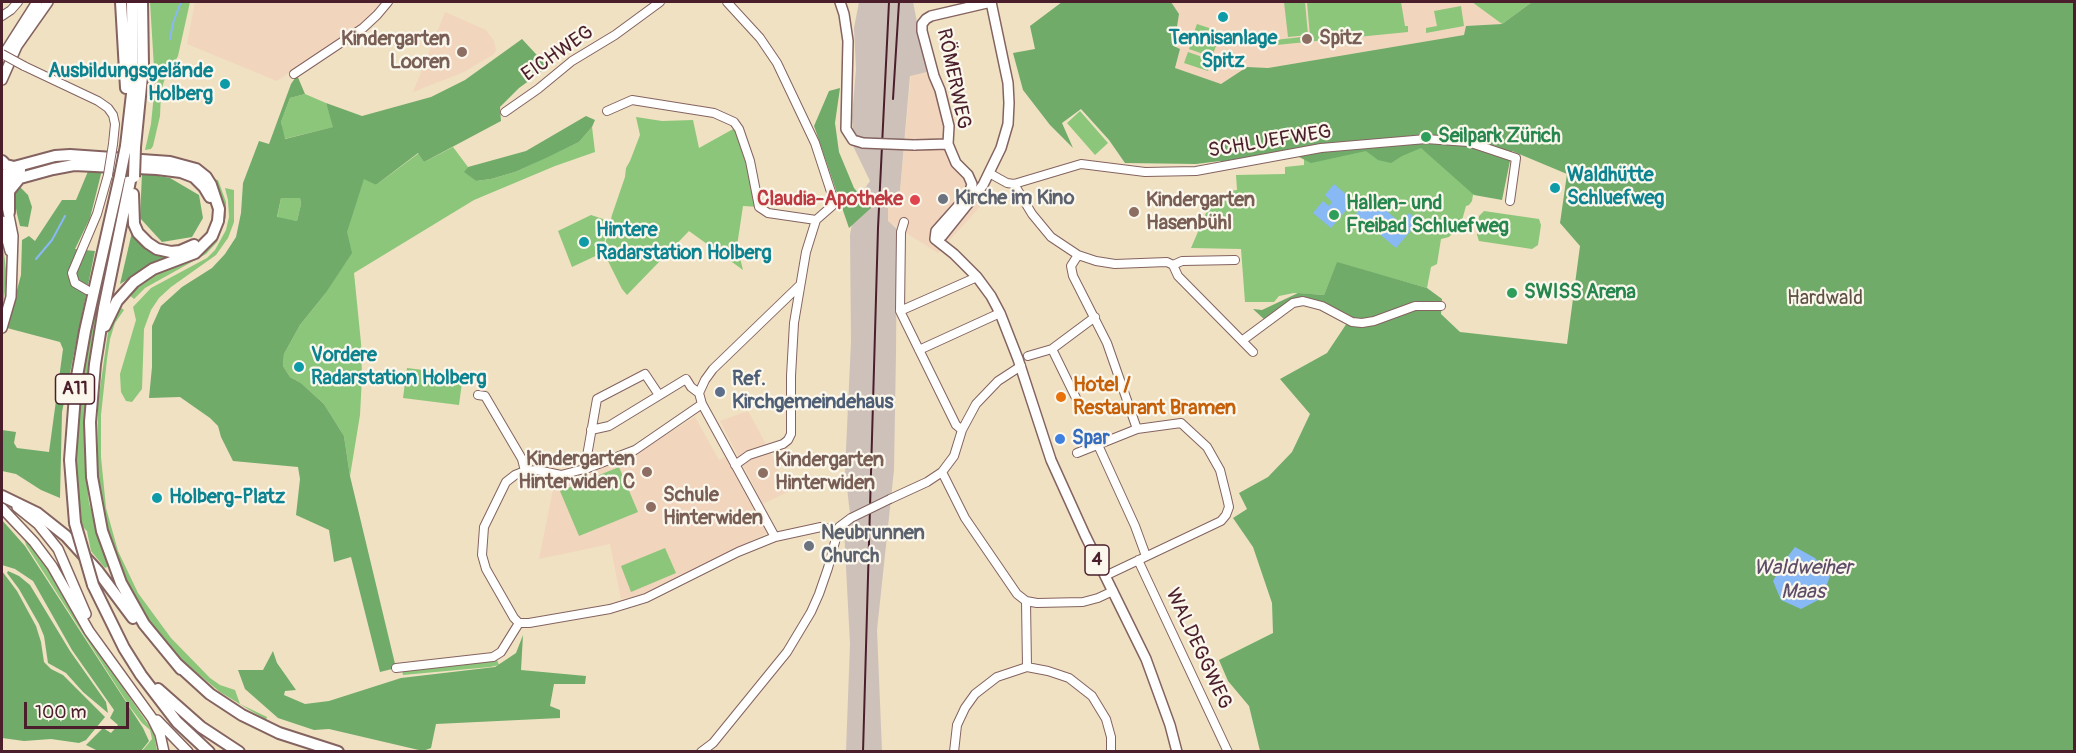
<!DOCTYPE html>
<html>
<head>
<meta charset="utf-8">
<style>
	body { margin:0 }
	#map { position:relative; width:2076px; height:753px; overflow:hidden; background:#f0e1c2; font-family:Pangolin,sans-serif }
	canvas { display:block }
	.frame { position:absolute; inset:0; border:3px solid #4a1f2b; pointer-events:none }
	.scale { position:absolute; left:24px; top:702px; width:105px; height:27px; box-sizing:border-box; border:3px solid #4a1f2b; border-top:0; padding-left:8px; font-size:18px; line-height:21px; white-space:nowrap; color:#4a1f2b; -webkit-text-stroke:4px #fbf7ec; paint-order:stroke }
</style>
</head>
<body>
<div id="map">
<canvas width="2076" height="753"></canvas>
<div class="frame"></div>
<div class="scale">100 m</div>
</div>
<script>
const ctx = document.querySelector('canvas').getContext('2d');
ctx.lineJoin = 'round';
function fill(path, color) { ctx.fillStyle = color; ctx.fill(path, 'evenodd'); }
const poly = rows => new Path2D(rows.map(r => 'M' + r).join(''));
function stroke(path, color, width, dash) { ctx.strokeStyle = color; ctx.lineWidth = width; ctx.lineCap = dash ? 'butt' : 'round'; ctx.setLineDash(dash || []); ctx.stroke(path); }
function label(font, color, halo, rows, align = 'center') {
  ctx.font = font + ' Pangolin,sans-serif'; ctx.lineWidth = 4.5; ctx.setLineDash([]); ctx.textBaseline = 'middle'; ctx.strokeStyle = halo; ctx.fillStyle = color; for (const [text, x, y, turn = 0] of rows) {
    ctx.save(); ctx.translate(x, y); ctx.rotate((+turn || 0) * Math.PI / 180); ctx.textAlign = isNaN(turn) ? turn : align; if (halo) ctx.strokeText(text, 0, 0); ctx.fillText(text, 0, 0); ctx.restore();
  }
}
fill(poly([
	[195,2,381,2,375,14,277,81,187,44],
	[1171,2,1472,2,1502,24,1467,26,1464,35,1268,68,1247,67,1221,84,1175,69,1180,49,1174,46,1179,14,1171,4],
	[445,12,486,30,494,41,496,50,494,54,464,72,413,92],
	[926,64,937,67,959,163,988,198,938,253,887,221,888,202,899,202,911,75,927,72],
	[748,411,771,453,788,492,763,504,720,421],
	[695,417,719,460,725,457,767,533,639,596,621,599,610,544,539,559,555,480,572,480,624,460]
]), '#f1d5bd');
fill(poly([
	[859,2,913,2,927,72,910,76,899,202,888,202,888,221,897,229,896,352,894,470,877,630,882,751,846,751,850,644,844,529,851,522,845,471,851,341,850,235,856,201,870,181,854,148,852,116,856,69,854,28]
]), '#cec1ba');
fill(poly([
	[150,2,190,2,178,56,164,81,161,92,160,116,153,146,151,149,145,150,151,124,155,84],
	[1284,2,1305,2,1308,35,1288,37],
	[1307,2,1401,2,1405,26,1408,26,1408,32,1276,45,1275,40,1310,36],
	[1472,2,1532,2,1502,24],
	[1461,6,1464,26,1426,33,1426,28,1437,26,1434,11],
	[1197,24,1221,32,1217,43,1193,35],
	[1193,38,1216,46,1212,57,1189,49],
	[1188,52,1211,60,1208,71,1184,63],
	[305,94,326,103,334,127,284,139,281,122,290,98],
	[1080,111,1108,143,1095,155,1067,123],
	[636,117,662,121,693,120,699,148,735,128,759,207,743,206,737,246,743,270,689,231,627,295,622,289,605,255,604,249,612,215,625,177,626,168,630,161,640,135],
	[592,127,595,152,555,166,474,200,354,273,361,343,362,377,360,415,350,476,344,436,324,404,301,383,290,377,283,366,284,354,300,325,325,294,364,178,376,185,419,153,424,162,453,147,468,167,465,172,476,181,491,179,515,172,579,142],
	[1416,144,1475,183,1472,201,1469,205,1466,206,1461,224,1449,237,1441,239,1437,264,1431,267,1427,288,1337,263,1324,295,1294,293,1279,296,1274,302,1245,302,1241,249,1191,248,1212,199,1235,198,1231,197,1229,191,1237,190,1236,175,1285,174,1285,167,1304,165,1304,156],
	[213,179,218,180,226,202,226,217,217,242,206,254,145,288,134,299,128,294,153,274,198,255,210,245,218,233,223,208,220,194],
	[225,188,234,190,234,222,228,238,216,255,171,287,159,298,151,310,144,329,142,389,132,402,126,401,121,392,120,374,136,320,133,307,151,288,207,258,215,250,226,230,229,217,228,200],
	[121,197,92,354,85,405,85,464,89,503,109,566,105,568,91,551,87,531,81,525,76,482,76,418,87,350],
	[281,198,300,198,301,204,297,221,277,218],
	[1484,211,1539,219,1541,225,1538,245,1532,249,1479,241,1477,235,1479,216],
	[591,215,603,219,608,225,602,253,572,267,558,231],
	[2,237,7,278,2,312],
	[119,306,124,310,115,323,110,339,107,359,101,415,101,457,106,508,118,551,138,593,171,638,210,678,220,685,235,690,240,704,267,717,266,720,220,692,179,658,163,640,147,619,131,593,106,532,97,478,98,403,108,332,111,318],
	[407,368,463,375,459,405,403,398],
	[619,467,638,512,579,536,560,491],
	[24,537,57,578,102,657,150,727,154,733,157,751,142,751,152,739,150,730,142,723,130,707,26,545],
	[665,548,676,573,631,592,621,566],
	[497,660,499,665,490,667,403,675,402,670]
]), '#8bc67a');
fill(poly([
	[1062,2,1171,2,1179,14,1174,46,1180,49,1175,68,1221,84,1247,67,1268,68,1464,35,1466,26,1502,24,1532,2,2074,2,2074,751,1260,751,1249,706,1228,681,1219,660,1273,633,1272,603,1253,547,1233,518,1247,509,1239,493,1268,477,1292,452,1310,414,1280,379,1327,353,1349,320,1322,305,1294,301,1266,321,1253,309,1262,310,1298,293,1324,295,1337,262,1427,288,1442,299,1441,314,1460,332,1567,344,1580,246,1560,223,1567,174,1512,151,1502,200,1474,195,1421,148,1402,156,1391,163,1378,160,1366,151,1311,163,1289,152,1223,163,1220,161,1196,164,1125,163,1109,140,1081,109,1062,123,1073,148,1050,125,1023,90,1013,53,1035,49,1030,26],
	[522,39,548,67,519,88,500,107,501,121,424,162,418,153,376,185,364,179,347,232,352,253,325,294,300,325,284,354,283,366,290,377,301,383,324,404,344,436,350,476,396,668,380,672,351,557,334,562,329,530,296,515,300,479,298,467,233,461,221,437,218,426,210,418,180,397,149,398,152,367,152,326,161,306,182,287,212,268,225,254,236,237,241,213,243,183,259,141,269,144,291,84,297,75,305,94,290,98,281,122,285,139,333,127,326,103,362,116,431,97,465,80],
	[281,198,300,198,301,204,297,221,277,217],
	[840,88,835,123,839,152,854,188,871,208,849,228,814,126,829,91],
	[586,116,595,120,592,127,579,142,546,158,515,172,491,179,476,181,464,172,468,167,526,151],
	[89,169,102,170,90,218,75,249,95,251,62,412,60,498,41,490,16,474,2,471,2,430,16,432,14,443,17,448,49,452,63,349,60,342,7,328,21,275,22,240,29,236,35,241,62,200,76,200],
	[142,173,170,178,199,195,203,218,192,237,162,242,140,218],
	[20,187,28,195,32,207,28,227,20,226,17,214,13,191],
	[132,232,142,244,165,257,120,284],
	[2,520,25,546,143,728,149,741,141,751,98,751,86,745,103,728,111,733,118,725,110,718,114,710,72,650,33,581,15,569,2,565],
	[2,571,17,591,36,626,41,642,44,662,51,669,63,675,105,717,86,740,79,743,51,739,24,741,2,738],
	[8,571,19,576,30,585,70,651,106,702,108,713,83,692,66,673,48,663,44,636,39,624,19,589,7,573],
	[523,635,521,670,586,676,585,684,554,684,550,706,560,710,560,718,436,724,431,748,423,751,329,729,314,730,278,718,245,689,238,670,263,670,273,651,277,663,296,690,285,691,284,695,305,704,329,701,401,678,495,667,516,653]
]), '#70ab6a');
fill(poly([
	[1334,184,1354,201,1331,228,1313,213,1323,201,1329,206,1332,202,1325,195],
	[1372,194,1376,197,1382,197,1384,200,1383,208,1396,219,1393,223,1397,227,1409,213,1419,221,1396,248,1356,214],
	[1795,547,1815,558,1830,576,1822,598,1801,609,1781,600,1773,581,1785,560]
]), '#88b9f5');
stroke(poly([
	[170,39,173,23,181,2],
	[36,259,52,240,65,216]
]), '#88b9f5', 2);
const minor = poly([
	[727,2,760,38,777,63,815,143,833,198,832,206,816,220],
	[2,16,11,10,18,2],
	[24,66,98,101,108,108,113,115,115,124,113,144],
	[294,74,363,28,377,15,388,2],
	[607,111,632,100,714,113,734,122,739,129,750,161,759,207,768,213,816,220],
	[505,112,538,89,572,61,615,35,660,2],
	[989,173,1007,183,1014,184,1081,164,1145,172,1196,171,1321,148,1426,139,1468,142,1516,158,1510,201],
	[1014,184,1032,214,1051,237,1078,255,1096,261,1115,264,1167,262,1173,265,1182,261,1235,260],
	[904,222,901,232,900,311,956,425,962,430],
	[1078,255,1071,266,1073,276,1107,343,1137,429],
	[1173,265,1178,276,1253,352],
	[87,290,75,283,72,273,97,214,108,175],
	[900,311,977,277],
	[1243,340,1293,303,1303,301,1322,306,1352,322,1362,323,1374,321,1415,306,1441,306],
	[1052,349,1077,400],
	[919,350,1000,313],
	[1028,356,1052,349,1095,317],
	[478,395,485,396,522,459,525,471],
	[591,430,609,426,686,379,691,387,699,393],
	[1098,445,1135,526,1146,556],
	[1077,453,1137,429,1181,423,1207,447,1220,470,1227,498,1229,507,1226,515,1221,521,1105,576],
	[735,465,749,455,783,444,788,440,791,434,791,376,794,323,806,252,816,220],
	[588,468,587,456,597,399,645,374,659,395],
	[942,472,965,518,1017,594,1026,601,1037,603,1083,602,1098,598,1113,591],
	[890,499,927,482,942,472,954,456,962,430,976,404,998,381,1021,366],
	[775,537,702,404,699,393,705,380,713,369,799,286],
	[1138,560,1228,752],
	[1026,601,1027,667],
	[519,623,514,618,486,569,482,555,484,527,506,482,515,475,525,471,537,470,561,475,588,468,635,450,702,404],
	[519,623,529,623,610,609,646,598,738,552,775,537,821,527,838,531],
	[396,668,493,657,501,652,519,623],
	[701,752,713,743,787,652,811,612,819,594,828,568,839,527,851,518],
	[954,752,957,725,965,708,975,694,997,677,1027,667,1048,671,1069,678,1092,696,1106,719,1111,737,1111,752]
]);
const major = poly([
	[840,2,844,14,848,41,846,129,853,140,863,143],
	[991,2,1008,83,1009,103,1008,124,1001,148,983,185,942,236,935,239,936,231,969,194,972,184,968,175,956,163,948,144,949,126,940,90,934,76,922,31,922,24,926,19,931,16,991,2],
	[2,57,37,2],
	[2,80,17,46,48,2],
	[914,145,948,144],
	[2,181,13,236,11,297,2,328],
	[2,221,10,251],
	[935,239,954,254,977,277,991,296,1000,313,1018,359,1051,460,1085,535,1146,659,1170,725,1177,752],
	[17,507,38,524,58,549,86,614],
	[2,508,34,542,52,566,89,631,152,718,160,734,164,752],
	[157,720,188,752]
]);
const highway = poly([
	[121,2,126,88],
	[126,146,133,85,132,2],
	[135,147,143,66,142,2],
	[2,161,6,165,14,167,55,156,70,155,170,162,196,169,206,177,211,185,219,209,218,221,212,236,195,253,153,269,134,282,117,301,105,326],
	[2,175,20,170],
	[131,176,104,308,95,364,90,422,92,477,102,531,121,583,144,624,181,669],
	[2,183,53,169,74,165,157,169,181,172,194,177,204,187,210,197],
	[133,194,134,224,138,233,148,243,157,249,171,252,180,251,194,245],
	[9,212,9,191,18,180],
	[2,496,37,513,66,536,97,570,133,618],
	[75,523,70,460,76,382,85,331,120,176],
	[93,585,124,648,141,675,177,722,209,752],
	[177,664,210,694,242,715,279,733,338,752],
	[158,689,201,727,239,752]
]);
stroke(minor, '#846360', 10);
stroke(major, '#846360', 12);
stroke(highway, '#846360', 14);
stroke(minor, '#fff', 8);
stroke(major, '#fff', 9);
stroke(highway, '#fff', 10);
stroke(poly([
	[893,99,899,2],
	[863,752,878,228,889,2]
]), '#4a1f2b', 2);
const minorBridge = poly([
	[2,54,24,66],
	[108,175,113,144],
	[851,518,890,499]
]);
const majorBridge = poly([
	[863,143,914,145]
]);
const highwayBridge = poly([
	[120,176,126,146],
	[134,177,135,147],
	[75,523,93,585]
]);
stroke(minorBridge, '#846360', 10, []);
stroke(majorBridge, '#846360', 12, []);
stroke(highwayBridge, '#846360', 14, []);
stroke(minorBridge, '#fff', 8);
stroke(majorBridge, '#fff', 9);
stroke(highwayBridge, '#fff', 10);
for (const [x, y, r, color] of [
	[1223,17,6,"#0f9aa8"],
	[1307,39,6,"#8d6e63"],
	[462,52,6,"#8d6e63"],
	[225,84,6,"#0f9aa8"],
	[1426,137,6,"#2e9e5b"],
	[1555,188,6,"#0f9aa8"],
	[943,199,6,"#6b7280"],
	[915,200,6,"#e0444e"],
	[1134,212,6,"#8d6e63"],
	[1334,215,6,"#2e9e5b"],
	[584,242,6,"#0f9aa8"],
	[1512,293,6,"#2e9e5b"],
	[299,367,6,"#0f9aa8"],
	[720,392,6,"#5c6f8a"],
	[1061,397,6,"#e8710a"],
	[1060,439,6,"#3f7fe0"],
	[647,472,6,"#8d6e63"],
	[763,473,6,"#8d6e63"],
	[157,498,6,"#0f9aa8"],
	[651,507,6,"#8d6e63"],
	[809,546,6,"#6b7280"]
]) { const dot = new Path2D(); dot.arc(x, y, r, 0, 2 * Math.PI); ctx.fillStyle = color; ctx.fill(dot); stroke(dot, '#fbf7ec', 2); }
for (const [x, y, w] of [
	[75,389,39],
	[1097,560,24]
]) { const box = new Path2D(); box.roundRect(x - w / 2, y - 15, w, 30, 4.5); ctx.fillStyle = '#fbf7ec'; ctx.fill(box); stroke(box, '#4a1f2b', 1.5); }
label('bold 18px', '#4a1f2b', null, [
	["A11",75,389],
	["4",1097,560]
]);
label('bold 20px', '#0d838f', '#fbf7ec', [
	["Tennisanlage",1223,39,"center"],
	["Spitz",1223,62,"center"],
	["Ausbildungsgelände",213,72,"right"],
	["Holberg",213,95,"right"],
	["Waldhütte",1567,176],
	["Schluefweg",1567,199],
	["Hintere",596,231],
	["Radarstation Holberg",596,254],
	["Vordere",311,356],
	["Radarstation Holberg",311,379],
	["Holberg-Platz",169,498]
], 'left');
label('bold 20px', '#785e54', '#fbf7ec', [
	["Spitz",1319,39],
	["Kindergarten",450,40,"right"],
	["Looren",450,63,"right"],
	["Kindergarten",1146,201],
	["Hasenbühl",1146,224],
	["Kindergarten",635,460,"right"],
	["Hinterwiden C",635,483,"right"],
	["Kindergarten",775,461],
	["Hinterwiden",775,484],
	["Schule",663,496],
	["Hinterwiden",663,519]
], 'left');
label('20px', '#4a1f2b', '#fbf7ec', [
	["EICHWEG",558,54,-35],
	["RÖMERWEG",953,79,78],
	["SCHLUEFWEG",1270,142,-9],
	["WALDEGGWEG",1198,649,65]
]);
label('bold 20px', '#27864d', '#fbf7ec', [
	["Seilpark Zürich",1438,137],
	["Hallen- und",1346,204],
	["Freibad Schluefweg",1346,227],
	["SWISS Arena",1524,293]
], 'left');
label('bold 20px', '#5b616d', '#fbf7ec', [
	["Kirche im Kino",955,199],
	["Neubrunnen",821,534],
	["Church",821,557]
], 'left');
label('bold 20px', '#be3a42', '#fbf7ec', [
	["Claudia-Apotheke",903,200]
], 'right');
label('20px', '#5e5143', '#fbf7ec', [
	["Hardwald",1825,299]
]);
label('bold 20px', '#4e5e75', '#fbf7ec', [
	["Ref.",732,380],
	["Kirchgemeindehaus",732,403]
], 'left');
label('bold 20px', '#c56008', '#fbf7ec', [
	["Hotel /",1073,386],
	["Restaurant Bramen",1073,409]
], 'left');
label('bold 20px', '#366cbe', '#fbf7ec', [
	["Spar",1072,439]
], 'left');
label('italic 21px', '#5d4d68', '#fbf7ec', [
	["Waldweiher",1803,569],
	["Maas",1803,593]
]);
</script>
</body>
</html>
